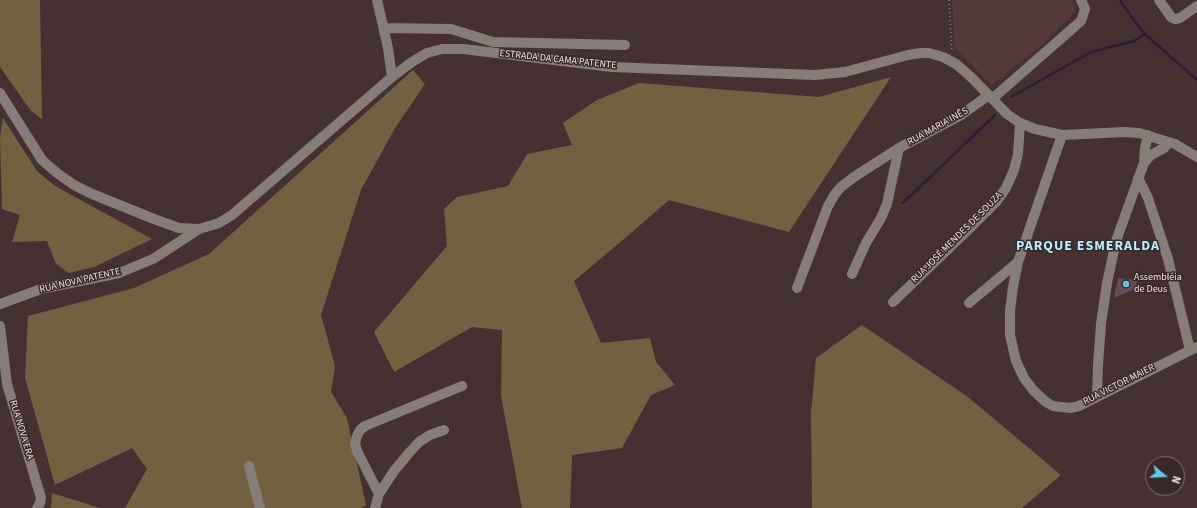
<!DOCTYPE html>
<html>
<head>
<meta charset="utf-8">
<style>
	body { margin:0 }
	#map { position:relative; width:1197px; height:508px; overflow:hidden; background:#453131; font-family:"Source Sans 3",sans-serif }
	canvas { display:block }
	.north { position:absolute; left:1145px; top:456px; width:40px; height:40px; box-sizing:border-box; background:#3a2727; border:1px solid #827171; border-radius:50%; rotate:109deg; font-size:11px; font-weight:700; line-height:16px; text-align:center; color:#eee1e1 }
	.north::after { content:''; display:block; margin:auto; width:14px; height:18px; background:#5bc8e7; clip-path:polygon(50% 0,100% 100%,50% 72%,0 100%) }
</style>
</head>
<body>
<div id="map">
<canvas width="1197" height="508"></canvas>
<div class="north">N</div>
</div>
<script>
const ctx = document.querySelector('canvas').getContext('2d');
ctx.lineJoin = 'round';
function fill(path, color) { ctx.fillStyle = color; ctx.fill(path, 'evenodd'); }
const poly = rows => new Path2D(rows.map(r => 'M' + r).join(''));
function stroke(path, color, width, dash) { ctx.strokeStyle = color; ctx.lineWidth = width; ctx.lineCap = dash ? 'butt' : 'round'; ctx.setLineDash(dash || []); ctx.stroke(path); }
function label(font, color, halo, rows, align = 'center') {
  ctx.font = font + ' "Source Sans 3",sans-serif'; ctx.lineWidth = 3; ctx.setLineDash([]); ctx.textBaseline = 'middle'; ctx.strokeStyle = halo; ctx.fillStyle = color; for (const [text, x, y, turn = 0] of rows) {
    ctx.save(); ctx.translate(x, y); ctx.rotate((+turn || 0) * Math.PI / 180); ctx.textAlign = isNaN(turn) ? turn : align; if (halo) ctx.strokeText(text, 0, 0); ctx.fillText(text, 0, 0); ctx.restore();
  }
}
fill(poly([
	[952,0,1071,0,1076,11,1042,45,991,85,955,48]
]), '#553a3a');
fill(poly([
	[0,0,40,0,42,119,31,111,0,67],
	[413,70,425,84,395,128,361,190,321,315,335,366,331,392,347,418,366,505,361,508,125,508,147,469,132,448,55,485,25,378,28,316,134,288,209,254],
	[891,77,789,232,669,200,631,233,574,281,601,343,650,338,656,362,675,385,651,395,622,448,572,455,570,508,522,508,501,396,502,330,472,327,394,372,374,332,447,246,444,209,457,197,508,186,527,154,572,145,563,123,597,100,639,83,819,97],
	[3,118,37,171,55,186,152,239,94,267,69,273,56,264,47,241,12,242,20,215,2,209,0,136],
	[862,325,968,397,1061,475,1022,508,812,508,811,413,816,358],
	[52,493,100,508,51,508]
]), '#726141');
stroke(poly([
	[1120,0,1134,20,1145,34,1197,80],
	[1011,97,1091,52,1134,41,1145,34],
	[903,203,995,115]
]), '#2e1d36', 2.5);
fill(poly([
	[1118,278,1136,280,1137,288,1114,298]
]), '#635059');
stroke(poly([
	[949,0,952,52]
]), '#928181', 1.5, [1, 3]);
stroke(poly([
	[377,0,388,48,392,77],
	[1159,0,1171,17,1175,19,1180,18,1197,6],
	[384,28,451,29,493,42,625,45],
	[0,93,42,160,57,173,74,185,92,194,154,219,179,228,199,229,219,223,232,215,392,77,412,62,427,53,442,49,463,49,612,67,815,75,845,72,908,55,921,53,929,53,943,57,956,64,971,77,1007,114,1020,123,1035,129,1062,135,1125,132,1139,133,1175,144,1197,157],
	[992,99,1081,21,1085,9,1081,0],
	[1062,135,1018,262,1013,287,1010,311,1010,335,1016,361,1024,378,1033,390,1046,402,1053,406,1070,408,1079,406,1197,347],
	[1144,163,1151,155,1164,148,1169,142],
	[1138,178,1148,198,1168,259,1190,350],
	[852,274,866,243,881,218,887,204,899,148,961,115,989,95],
	[797,288,828,206,835,194,841,187,854,177,899,148],
	[893,302,967,231,996,202,1006,188,1014,170,1018,154,1020,123],
	[969,303,1018,262],
	[0,304,41,289,119,273,153,259,199,229],
	[0,326,7,384,41,498,40,503,37,508],
	[1097,396,1098,365,1101,324,1107,283,1116,241,1144,163,1145,148,1148,135],
	[249,466,260,508],
	[379,494,357,451,355,443,357,436,360,430,365,426,462,386],
	[375,508,379,494,394,471,409,453,419,442,430,435,444,430]
]), '#867d78', 10);
for (const [x, y, r, color] of [
	[1126,284,4,"#5bc8e7"]
]) { const dot = new Path2D(); dot.arc(x, y, r, 0, 2 * Math.PI); ctx.fillStyle = color; ctx.fill(dot); stroke(dot, '#3a2727', 1.5); }
label('10px', '#eee1e1', '#3a2727', [
	["ESTRADA DA CAMA PATENTE",558,60,6],
	["RUA MARIA INÊS",938,127,-29],
	["RUA JOSÉ MENDES DE SOUZA",957,238,-45],
	["RUA NOVA PATENTE",80,281,-13],
	["RUA VICTOR MAIER",1119,385,-27],
	["RUA NOVA ERA",21,430,73]
]);
label('10px', '#eee1e1', '#3a2727', [
	["Assembléia",1134,278],
	["de Deus",1134,290]
], 'left');
ctx.letterSpacing = '1px';
label('bold 14px', '#b7eeff', '#3a2727', [
	["PARQUE ESMERALDA",1088,247]
]);
ctx.letterSpacing = '0px';
</script>
</body>
</html>
